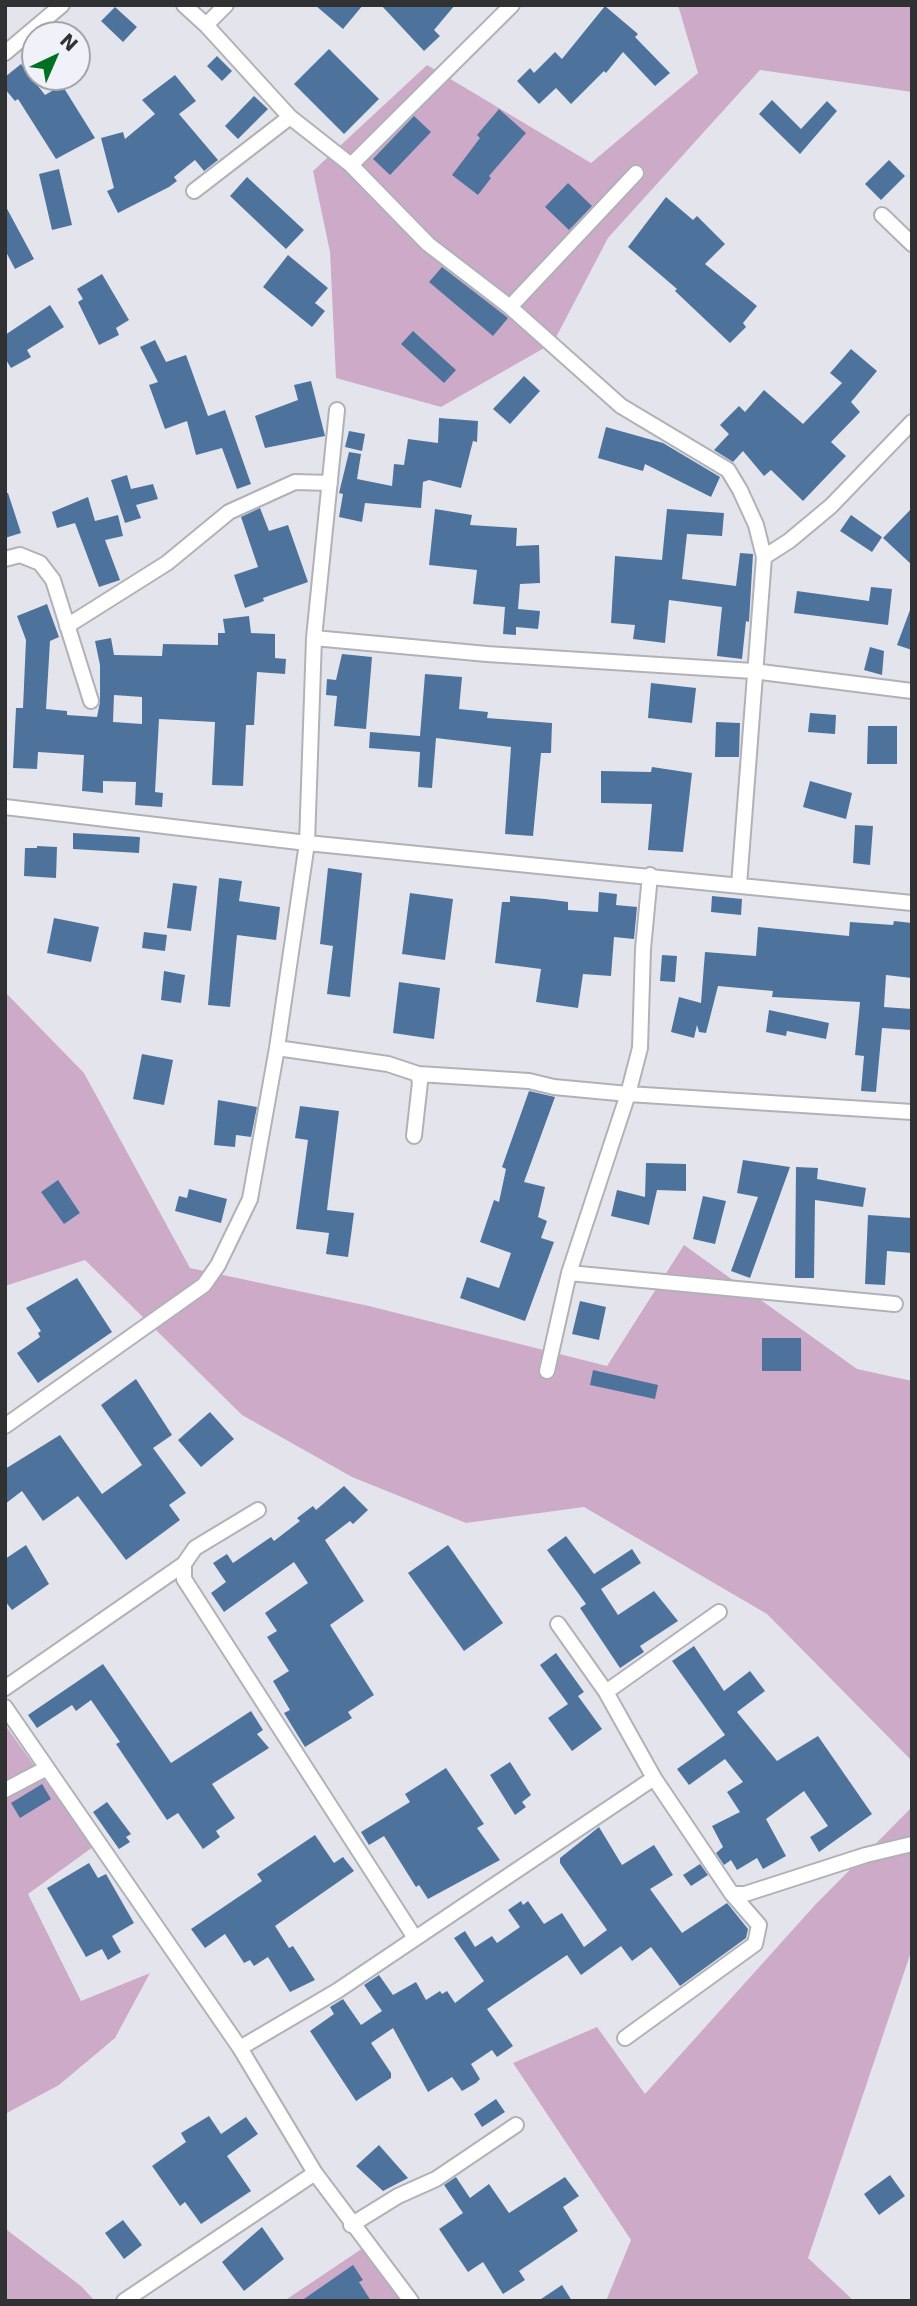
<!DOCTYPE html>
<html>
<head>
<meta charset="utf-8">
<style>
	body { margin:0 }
	#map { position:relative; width:917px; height:2306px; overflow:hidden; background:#e4e5ec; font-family:"DejaVu Sans",sans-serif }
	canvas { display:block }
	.frame { position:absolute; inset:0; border:7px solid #303133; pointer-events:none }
	.north { position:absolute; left:21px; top:21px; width:70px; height:70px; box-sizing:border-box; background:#f1f2f9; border:2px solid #a4a5aa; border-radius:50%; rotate:44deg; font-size:19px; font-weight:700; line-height:28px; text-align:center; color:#303133 }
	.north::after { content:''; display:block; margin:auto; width:24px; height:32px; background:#007023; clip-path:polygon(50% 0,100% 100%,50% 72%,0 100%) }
</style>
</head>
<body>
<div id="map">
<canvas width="917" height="2306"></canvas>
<div class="frame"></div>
<div class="north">N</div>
</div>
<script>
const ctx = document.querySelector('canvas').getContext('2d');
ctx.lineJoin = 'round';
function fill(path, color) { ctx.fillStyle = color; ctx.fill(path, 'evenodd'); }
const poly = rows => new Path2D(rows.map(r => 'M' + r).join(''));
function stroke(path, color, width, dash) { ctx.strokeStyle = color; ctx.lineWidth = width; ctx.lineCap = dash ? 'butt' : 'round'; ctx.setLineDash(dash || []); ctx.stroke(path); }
fill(poly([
	[678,5,912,5,912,92,760,70,608,238,553,343,441,407,336,378,330,252,313,171,427,65,591,163,698,73],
	[5,992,84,1073,190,1268,369,1306,607,1366,684,1245,857,1369,912,1381,912,1761,767,1614,584,1507,466,1523,352,1477,242,1415,85,1260,5,1286],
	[5,1725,93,1847,28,1894,81,2001,150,1973,115,2038,59,2085,5,2114],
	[912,1807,912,1949,808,2258,854,2301,606,2301,631,2240,513,2063,597,2027,645,2094,815,1905],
	[5,2219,7,2230,81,2286,95,2301,5,2301],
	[369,2244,413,2301,284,2301]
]), '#cdabc8');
fill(poly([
	[315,5,363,5,343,29],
	[381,5,455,5,434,30,440,36,424,51],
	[605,6,638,34,635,37,670,73,655,86,623,52,606,73,604,71,571,104,556,88,539,104,517,81,530,68,534,73,555,52,562,59],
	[115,7,137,27,123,42,101,21],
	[329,49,379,99,344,134,294,84],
	[217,56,232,71,222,81,207,66],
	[21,64,45,95,62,85,95,138,56,159,18,99,15,101,5,89,5,77],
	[175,75,196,101,179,114,218,160,204,171,195,160,174,177,177,181,169,187,118,213,107,191,114,188,101,138,123,132,125,139,155,114,142,100],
	[254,96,268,109,238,139,225,126],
	[772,100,801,129,827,101,837,111,800,154,759,114],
	[499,109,526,133,489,176,491,178,478,195,452,175,480,138,477,135],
	[414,116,431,132,390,175,373,159],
	[889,160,905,176,881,200,865,184],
	[59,169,72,225,52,230,39,174],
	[247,177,304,230,286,249,230,196],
	[568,183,592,206,569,230,545,207],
	[666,197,693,220,697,216,725,244,705,264,757,306,743,323,746,327,730,343,675,291,677,289,628,247],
	[5,205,34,259,15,269,5,250],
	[288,255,328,288,315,303,325,311,312,327,263,287],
	[442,267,508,318,493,336,429,282],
	[102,274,129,320,116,328,119,335,99,345,78,302,83,299,77,289],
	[50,305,64,327,27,350,31,357,11,368,5,358,5,335],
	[413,331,456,370,444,383,401,344],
	[155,340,166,362,186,355,208,416,225,410,251,484,237,489,222,448,196,455,187,421,165,429,149,385,158,382,140,347],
	[851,349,877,371,851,402,860,412,831,442,846,456,803,501,771,470,764,476,743,451,733,462,714,450,729,434,720,425,739,406,745,412,764,390,803,424,842,383,830,373],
	[524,376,540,391,510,424,493,409],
	[311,381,325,436,265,448,255,416,298,400,294,385],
	[439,418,478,421,477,442,473,441,461,488,429,480,423,482,421,508,365,503,362,522,339,517,343,494,339,493,349,452,361,454,357,479,392,486,394,464,404,465,408,439,438,443],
	[606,427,663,443,720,477,711,497,645,464,643,471,598,458],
	[349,431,365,434,362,451,345,447],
	[127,475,131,489,153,484,158,499,136,505,141,518,125,523,111,480],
	[5,493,8,493,21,533,5,538],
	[88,497,95,521,118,515,123,536,105,540,120,580,99,587,75,523,57,528,52,512],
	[260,508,269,531,288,525,308,582,263,598,264,601,245,608,234,575,258,567,241,517],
	[912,508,912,565,883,538],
	[435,509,472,515,470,525,517,528,516,546,539,545,540,583,520,584,518,609,540,611,538,629,516,627,516,635,503,634,505,607,473,604,477,570,429,565],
	[667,509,724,513,722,536,687,534,682,579,736,586,740,553,753,554,749,622,746,621,742,659,717,656,722,607,669,600,665,643,633,639,635,625,611,623,615,556,662,560],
	[851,515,882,537,872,552,840,531],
	[871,587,892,589,888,625,794,613,797,591,869,601],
	[47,604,59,637,50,641,46,709,67,711,67,715,97,717,100,702,100,665,95,641,111,638,114,655,162,656,163,644,218,645,218,633,225,633,223,619,249,616,251,633,275,634,275,658,286,659,285,674,257,672,254,725,246,725,243,786,212,785,215,722,159,719,155,792,163,793,162,807,135,805,136,782,103,781,103,793,82,791,84,755,38,752,37,769,13,768,16,708,23,708,26,640,17,616],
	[114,695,142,697,142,724,113,722],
	[910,610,912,610,912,650,897,645],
	[870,647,884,651,882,675,864,670],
	[342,654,372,657,366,729,334,726,337,696,326,695,327,679,336,680],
	[425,674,462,677,459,709,488,712,487,718,552,723,551,753,541,753,533,836,505,834,511,747,436,738,432,788,418,787,420,752,369,748,370,732,420,736],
	[651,683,696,688,692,723,648,718],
	[810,713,836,715,835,734,808,732],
	[716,722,740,723,739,757,715,757],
	[868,726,897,726,897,764,867,764],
	[652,767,692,773,683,852,648,850,652,804,601,803,601,771,651,772],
	[810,781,852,793,846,819,803,807],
	[855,825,873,826,870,865,853,863],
	[73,833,140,837,139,853,73,849],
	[37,846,57,847,56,878,24,876,25,848,37,848],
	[328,868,362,873,350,997,327,994,333,946,320,944],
	[219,878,242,881,239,901,280,907,276,940,237,935,230,1007,208,1005],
	[173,883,197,886,191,931,167,928],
	[599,892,617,894,616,905,637,907,634,939,614,937,611,976,583,974,578,1008,536,1002,541,969,495,963,502,902,510,902,510,896,545,899,568,902,568,910,598,912],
	[410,893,453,899,445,960,402,954],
	[712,896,742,899,741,915,711,912],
	[54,918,99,927,91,962,47,953],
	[894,921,912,923,912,978,886,975,884,1007,912,1009,912,1030,882,1028,876,1092,861,1091,864,1056,855,1055,860,1002,772,997,773,991,718,986,706,1033,699,1032,697,1025,694,1038,671,1032,679,997,701,1003,705,952,756,956,758,927,849,936,850,922,893,925],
	[144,932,167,935,165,951,142,948],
	[662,955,677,956,675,982,660,981],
	[164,971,185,975,181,1003,161,1000],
	[399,982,440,988,434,1039,393,1033],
	[769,1010,829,1023,826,1039,787,1031,786,1036,766,1032],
	[142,1054,173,1060,164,1105,133,1099],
	[529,1091,555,1097,524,1182,545,1187,538,1217,547,1221,541,1238,554,1242,525,1321,460,1298,467,1277,499,1288,511,1253,480,1242,494,1200,499,1202,506,1169,502,1167],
	[218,1100,257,1107,251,1137,236,1135,235,1147,214,1145],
	[300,1106,339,1111,327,1210,354,1213,348,1257,326,1254,329,1233,296,1229,308,1140,295,1138],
	[743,1160,790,1167,750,1278,731,1271,758,1197,737,1193],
	[646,1163,686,1164,686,1191,657,1190,649,1225,611,1216,617,1190,645,1197],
	[796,1167,818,1168,817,1179,866,1188,863,1207,815,1200,814,1278,795,1278],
	[58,1180,80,1213,64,1224,41,1192],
	[189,1189,227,1199,221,1223,175,1211,179,1196,187,1198],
	[703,1196,726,1201,715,1244,693,1239],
	[868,1215,912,1218,912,1253,887,1251,885,1285,865,1284],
	[77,1278,112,1332,38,1383,17,1353,40,1337,38,1333,41,1331,26,1308],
	[580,1301,606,1307,599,1340,572,1334],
	[762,1338,801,1338,801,1371,762,1371],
	[593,1370,658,1385,655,1399,590,1385],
	[136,1379,172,1435,153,1448,186,1493,169,1505,180,1520,126,1560,78,1496,43,1521,22,1491,5,1504,5,1469,60,1435,102,1494,142,1465,101,1405],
	[210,1412,234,1439,201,1467,178,1440],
	[344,1486,368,1510,353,1524,350,1521,325,1540,364,1601,330,1625,374,1695,348,1712,352,1718,305,1747,284,1713,290,1710,273,1681,289,1671,267,1637,277,1631,265,1613,308,1583,294,1562,224,1612,211,1593,226,1582,213,1563,227,1554,233,1563,271,1537,274,1541,300,1521,297,1518,313,1506,316,1510],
	[566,1536,594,1574,632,1549,641,1563,601,1589,618,1615,654,1591,678,1621,640,1646,644,1652,620,1668,580,1608,586,1604,547,1550],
	[26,1545,49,1584,12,1610,5,1601,5,1559],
	[448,1545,503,1623,464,1651,408,1573],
	[694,1646,724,1691,750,1671,765,1691,737,1712,777,1761,818,1736,872,1814,819,1852,810,1837,828,1826,804,1791,766,1819,786,1856,763,1869,757,1858,737,1870,731,1860,724,1865,716,1853,723,1847,712,1826,740,1812,727,1792,743,1782,725,1759,689,1785,677,1769,725,1735,672,1661],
	[556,1653,584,1692,578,1696,602,1729,572,1751,548,1718,568,1704,540,1665],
	[103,1664,171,1763,251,1711,263,1730,257,1734,269,1748,212,1784,235,1818,216,1831,220,1837,203,1849,178,1813,167,1820,116,1744,120,1742,91,1700,76,1711,72,1705,37,1728,28,1715],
	[510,1762,531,1795,522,1802,526,1807,515,1815,490,1775],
	[446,1768,484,1824,477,1828,500,1860,428,1899,419,1885,416,1887,384,1836,369,1845,361,1832,410,1802,405,1794],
	[42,1784,51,1799,20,1818,11,1803],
	[107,1802,131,1834,126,1837,130,1842,119,1849,93,1812],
	[599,1827,622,1865,654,1845,673,1875,650,1889,682,1933,727,1903,748,1929,746,1938,680,1986,651,1947,632,1961,621,1946,581,1975,567,1955,487,2009,513,2046,497,2057,492,2050,471,2064,480,2079,476,2083,462,2091,452,2077,428,2092,393,2028,371,2043,391,2073,391,2078,356,2101,310,2031,334,2014,330,2007,343,1999,361,2025,382,2011,364,1985,379,1975,393,1995,416,1982,426,2000,440,1991,442,1994,447,1991,455,2003,484,1981,454,1938,465,1931,475,1947,492,1936,497,1943,520,1927,508,1910,521,1901,523,1905,528,1901,544,1924,562,1913,584,1947,607,1930,560,1863,560,1858],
	[315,1835,334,1863,343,1857,354,1871,275,1926,289,1948,293,1946,315,1980,290,1992,268,1957,254,1966,250,1960,244,1963,225,1934,205,1948,191,1929,262,1881,257,1874],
	[89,1863,98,1878,106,1874,134,1923,112,1936,121,1952,108,1960,102,1949,86,1957,47,1888],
	[700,1864,708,1875,691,1886,683,1875],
	[496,2099,505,2112,482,2127,474,2114],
	[209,2116,221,2134,246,2117,258,2134,227,2156,251,2191,201,2224,185,2202,180,2206,152,2166,186,2142,181,2133],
	[379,2145,408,2178,383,2191,356,2166],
	[890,2175,905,2196,879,2215,864,2194],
	[456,2177,470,2198,489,2184,509,2213,565,2177,579,2196,563,2207,578,2231,519,2271,525,2280,503,2294,483,2262,468,2272,439,2229,463,2213,444,2185],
	[123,2220,142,2245,124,2259,105,2233],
	[262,2227,284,2259,244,2291,222,2262],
	[353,2265,363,2280,359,2282,371,2301,301,2301],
	[562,2285,572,2301,538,2301]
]), '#4d739d');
const street = poly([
	[184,5,206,25,290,117,351,165,428,244,510,307,621,406,728,470,740,490,756,525,764,557,739,885],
	[206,25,226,5],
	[5,53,62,5],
	[351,165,512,5],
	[194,191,290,117],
	[882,215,912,244],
	[510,307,636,173],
	[764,557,789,541,831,506,912,422],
	[5,559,20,555,40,563,53,580,91,701],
	[67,626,167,563,229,512,295,482,330,483],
	[314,638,487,654,753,671,912,691],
	[5,807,307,843,912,903],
	[277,1048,388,1064,418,1074,420,1082,414,1136],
	[418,1074,529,1081,554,1087,628,1094,912,1112],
	[569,1273,895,1304],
	[547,1371,569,1273,628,1094,640,1048,643,949,650,875],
	[5,1426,204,1285,218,1265,250,1199,277,1048,307,843,314,638,337,410],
	[258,1510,195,1548,184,1564,184,1579,415,1938],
	[558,1624,606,1692,654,1778,732,1894,745,1894,866,1855,912,1844],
	[5,1688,184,1564],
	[606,1692,719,1612],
	[5,1707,240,2048,315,2173,411,2301],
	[5,1790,47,1768],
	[625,2038,755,1944,759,1925,732,1894],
	[240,2048,337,1991,654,1778],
	[351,2225,398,2196,436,2179,516,2125],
	[124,2301,315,2173]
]);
stroke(street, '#b1b2b8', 18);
stroke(street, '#fff', 14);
</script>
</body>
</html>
